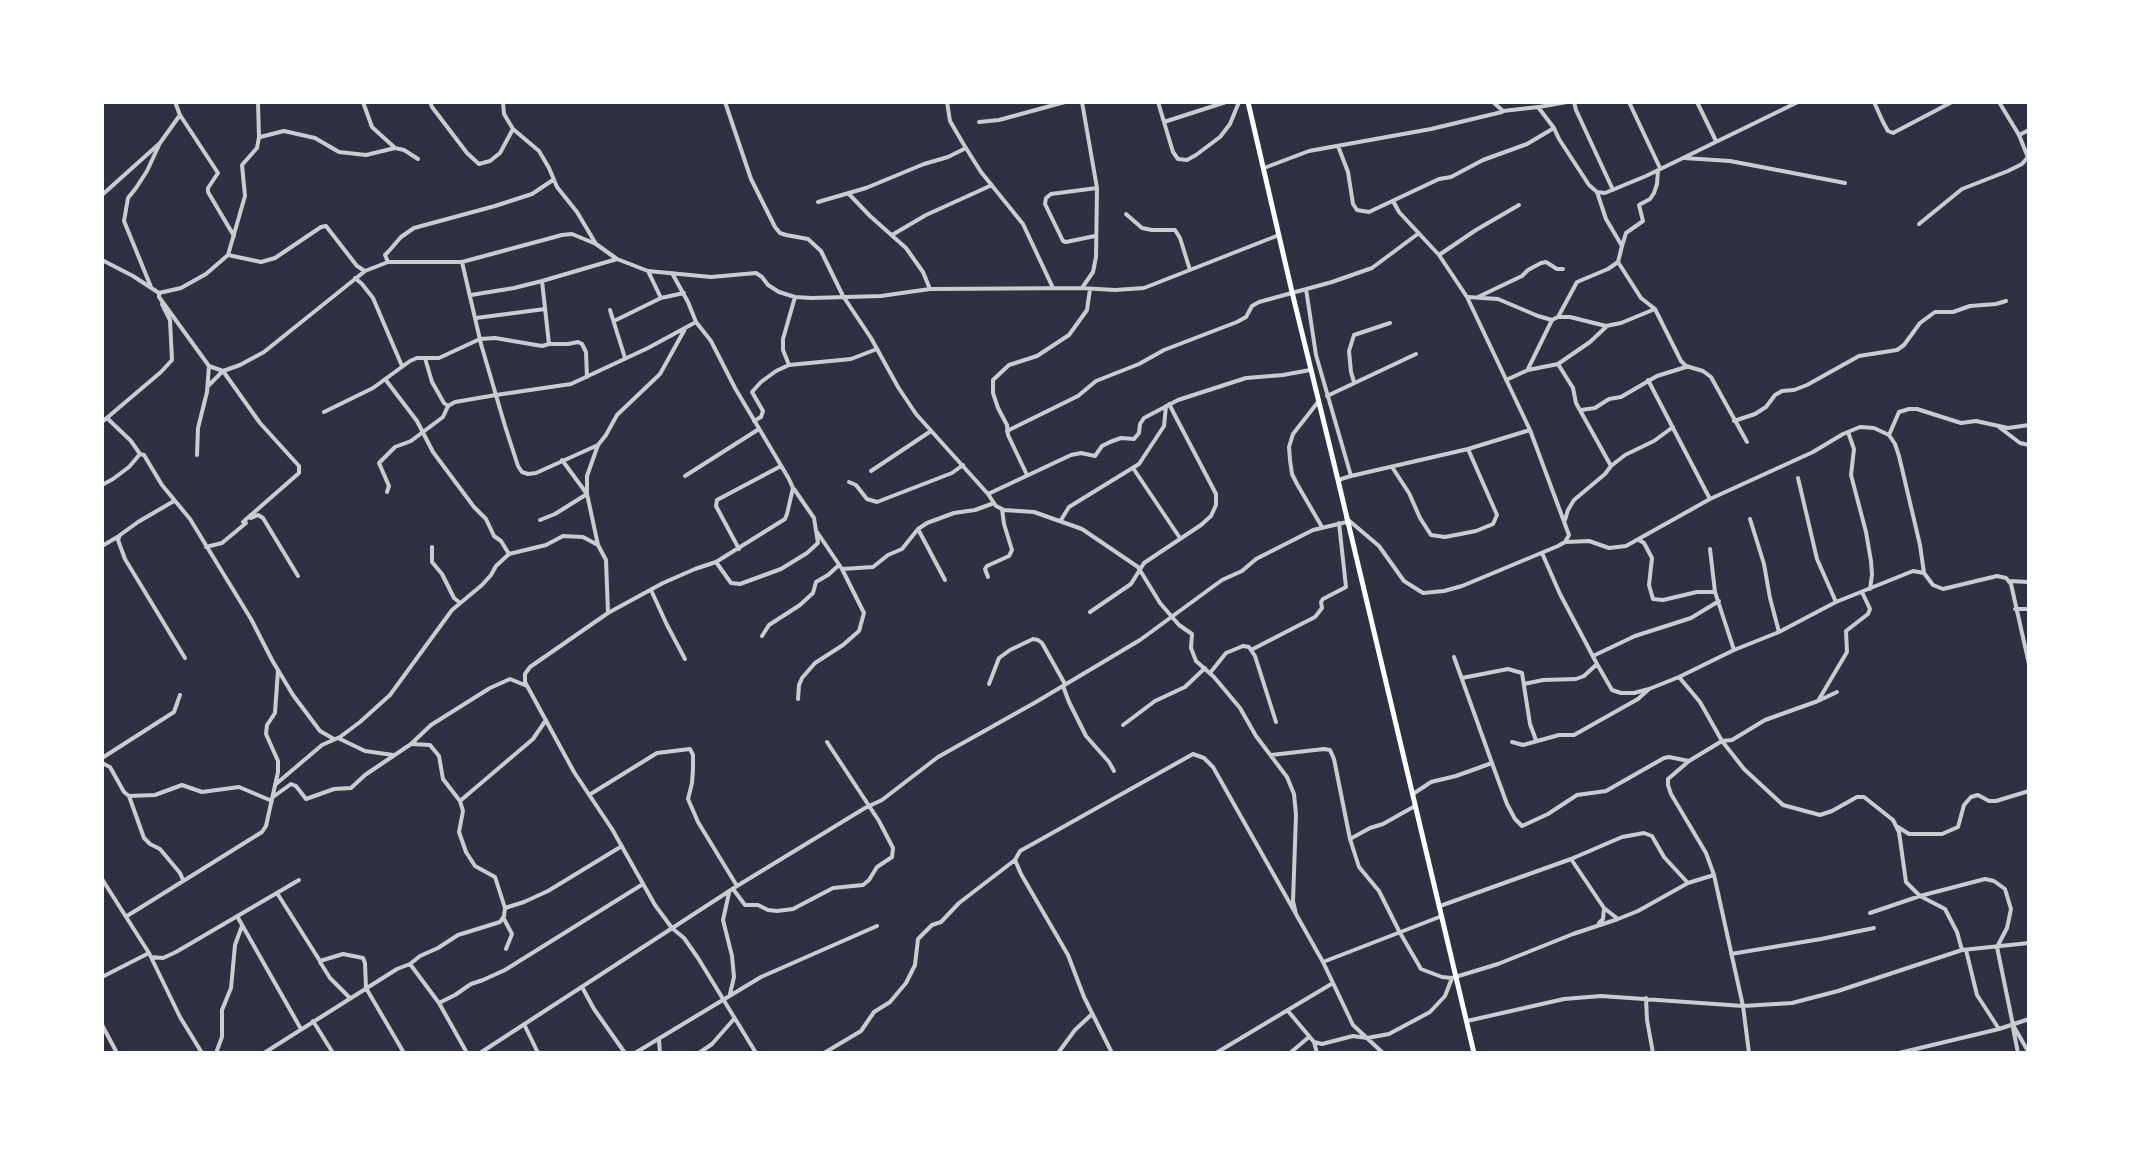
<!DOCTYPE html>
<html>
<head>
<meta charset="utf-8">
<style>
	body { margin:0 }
	#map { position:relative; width:2131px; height:1155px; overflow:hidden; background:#2d3142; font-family:Spectral,serif }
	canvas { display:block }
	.frame { position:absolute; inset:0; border:104px solid #fff; pointer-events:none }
</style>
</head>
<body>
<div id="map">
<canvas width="2131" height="1155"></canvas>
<div class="frame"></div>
</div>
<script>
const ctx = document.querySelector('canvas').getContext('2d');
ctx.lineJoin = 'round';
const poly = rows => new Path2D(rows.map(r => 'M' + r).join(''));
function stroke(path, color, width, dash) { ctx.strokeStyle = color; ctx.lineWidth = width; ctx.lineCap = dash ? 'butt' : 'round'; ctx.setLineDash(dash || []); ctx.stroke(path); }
stroke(poly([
	[363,102,372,127,394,147],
	[430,102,432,107,467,153,479,164,490,161,500,153,513,129],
	[503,102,504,114,513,129,539,151,549,168,557,187,577,212,596,244],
	[725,102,751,179,775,227,780,233,786,235,808,239,821,251,843,296,871,338,898,387,916,414,988,494,996,506,1004,510,1034,512,1082,529,1138,567,1160,603,1179,625,1192,634,1191,648,1196,661,1214,677,1240,708,1256,736,1287,777,1294,794,1296,815,1293,901,1296,914],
	[947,102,950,121,964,145,981,172,1023,224,1053,288],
	[1158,102,1173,152,1178,159,1187,160,1196,155,1220,137,1230,124,1239,102],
	[1493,102,1503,111,1538,107,1554,128,1559,139,1589,185,1597,192,1605,193,1646,176,1798,102],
	[1574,102,1576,110,1613,190],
	[1629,102,1660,168],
	[1697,102,1716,141],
	[1874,102,1883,122,1888,131,1893,133,1952,102],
	[1999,102,2019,135,2029,160],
	[1539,107,1567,102],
	[180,115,218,173,208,188,208,192,234,236],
	[979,122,999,120,1065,102],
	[1164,122,1226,102],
	[2019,135,2029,130],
	[260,137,284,131,315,138,339,152,366,155,395,148,404,150,418,159],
	[1338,146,1348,172,1353,204,1357,210,1369,212,1439,179,1451,177,1483,160,1527,144,1554,128],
	[1684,158,1730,161,1845,183],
	[1264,168,1309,151,1431,129,1502,112],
	[848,193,870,216,906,248,923,272,930,289],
	[102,195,160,143,180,115,175,102],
	[818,202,866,188,924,164,948,157,966,148],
	[1126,214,1142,228,1152,230,1175,230,1180,238,1190,270],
	[1919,224,1962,189,2008,171,2022,164,2028,157],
	[892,235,926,215,992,185],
	[1095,236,1066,242,1063,241,1045,204,1046,198,1051,194,1097,188],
	[1622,246,1626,233,1643,221,1639,205,1650,199,1654,193,1657,184,1658,170],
	[228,255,261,262,275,258,321,227,326,226,357,266,365,271,388,262,462,262,562,235,572,234,596,244,617,259,648,271,711,277,756,273,762,277,768,285,779,292,795,297,812,298,881,296,930,289,1081,288,1115,290,1144,288,1279,235],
	[1439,255,1476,230,1519,205],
	[102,260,133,276,159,293,159,297,209,366,207,392,198,428,197,455],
	[388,262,385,255,388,252,401,237,414,228,495,206,532,194,553,180],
	[462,262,481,344,505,426,518,466,522,472,528,474,536,473,598,445],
	[1618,262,1641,298,1655,309,1681,361,1686,366,1703,371,1711,377,1747,442],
	[648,271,661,298],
	[672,273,688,302,696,322,711,341,735,388,789,479,793,488,787,514,785,519,716,562,695,569,663,583,608,613,530,667,525,674,525,682,574,772,612,829,655,905,672,928,684,938,698,958,756,1053],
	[355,278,362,284,373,298,402,366],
	[542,281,549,344],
	[151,287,124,221,128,198,136,188,147,171,160,143],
	[1082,288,1093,272,1096,257,1097,188,1082,102],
	[1306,289,1316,355,1351,476],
	[159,293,181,288,206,274,228,255,245,196,242,165,257,148,259,137,258,102],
	[471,295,514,288,542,281,617,259],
	[1468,297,1498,299,1538,316,1552,320,1558,317,1570,317,1606,326,1621,323,1655,309],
	[1478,297,1522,276,1528,270,1541,263,1546,262,1557,269,1563,269],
	[610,310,625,358],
	[1558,317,1577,282,1608,269,1618,262,1622,246,1606,219,1597,192],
	[476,318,545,309],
	[614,321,661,298,684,293],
	[425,358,432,382,444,403,448,406,455,402,496,395,571,384,648,348,696,322],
	[1558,364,1573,388,1576,403,1611,466,1605,474,1574,500,1568,510,1565,520],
	[789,365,783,350,783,339,795,297],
	[209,366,223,371,240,365,264,352,365,271],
	[1528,369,1552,320],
	[385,379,417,421,433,452,474,507,486,519,494,536,501,541,509,554],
	[1506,380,1528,370,1558,364,1590,342,1606,327],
	[1648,380,1710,499],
	[1354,382,1351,372,1349,351,1354,335,1390,323],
	[208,386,223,371,260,423,299,466,299,473,243,522],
	[1327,396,1416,354],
	[1318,402,1293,434,1289,447,1290,460,1292,474,1297,484,1322,527],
	[1581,410,1595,408,1609,399,1621,397,1657,376,1686,367],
	[324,412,373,388,410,361,417,358,439,358,480,339,495,338,542,346,549,344,568,344,578,342,582,344,586,352,587,377],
	[107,418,131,441,140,454,144,455,162,485,190,519,251,619,272,660,293,695,320,731,334,739],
	[754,421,761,417,763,411,752,392,761,382,776,371,789,365,851,359,877,349],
	[1734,421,1755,414,1766,407,1775,395,1782,391,1794,390,1807,385,1859,356,1897,350,1904,345,1920,323,1935,312,1953,312,1970,306,1996,304,2006,301],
	[102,422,161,372,172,360,170,320,162,304],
	[1999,427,2020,443,2029,445],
	[1007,431,1078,396,1096,381,1139,364,1164,350,1237,322,1246,317,1252,306,1259,302,1332,282,1372,268,1419,233],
	[1848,432,1854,449,1851,475,1866,532,1871,561,1872,575,1870,589],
	[1889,435,1899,412,1909,409,1917,409,1961,423,1976,421,2008,428,2029,425],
	[1611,466,1625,455,1654,441,1673,427],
	[1392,467,1409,493,1420,518,1431,535,1445,537,1476,531,1493,524,1497,515,1468,449],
	[1133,468,1180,538],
	[871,471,931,431],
	[1027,475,1008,435,1007,425,998,408,993,393,993,380,1009,365,1037,356,1069,335,1087,310,1090,289],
	[685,476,759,429],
	[1798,478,1817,559,1836,602],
	[1338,480,1351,476,1468,449,1530,430],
	[849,482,856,485,867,499,877,502,952,473,963,465],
	[102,485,113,479,129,467,140,454],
	[387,492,389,486,379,463,395,447,411,441,443,417,448,406],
	[988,494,1071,455,1081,453,1095,456,1102,446,1110,442,1121,438,1134,439,1139,433,1140,424,1144,418,1178,400,1246,378,1283,375,1310,370],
	[174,501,138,522,120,535,118,540,125,559,185,658],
	[251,518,258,515,263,518,298,576],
	[1346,518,1379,546,1404,581,1423,593,1444,591,1462,586,1558,546,1565,542,1569,535,1530,430,1467,297,1439,255,1399,212,1393,201],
	[1750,519,1764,564,1770,598,1779,632],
	[540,520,555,514,587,494,562,460],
	[1061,520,1069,507,1139,464,1164,426,1166,406],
	[918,529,945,580],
	[1639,540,1644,543,1652,558,1649,585,1653,599,1663,600,1697,592,1715,592,1734,650],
	[1566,542,1589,541,1609,548,1626,546,1710,499,1813,452,1843,434,1860,427,1874,428,1889,435,1895,444,1899,456,1920,545,1924,573],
	[102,546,119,536],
	[206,547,222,543,246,523],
	[432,547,432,562,442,574,454,598,459,602],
	[739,549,716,506,717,500,781,466],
	[1710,549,1715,592],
	[1542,553,1560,594,1597,664,1612,690,1621,693,1634,693,1649,689,1679,677,1734,650,1779,632,1836,602,1913,571,1924,573,1933,585,1943,589,1997,576,2006,578,2011,584,2029,664],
	[716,562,731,583,740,584,781,569,807,553,818,543,814,518,794,489],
	[842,569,873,567,888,555,902,549,918,529,927,523,954,513,975,510,994,503],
	[988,577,985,569,987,566,1009,556,1012,550,1004,524,1002,509],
	[2009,581,2029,582],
	[651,590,667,625,685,659],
	[2015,609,2029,609],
	[1090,612,1131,584,1144,563,1201,525,1211,516,1216,505,1216,494,1169,404],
	[608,613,606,560,598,545,587,494,587,476,598,445,606,435,617,415,660,374,685,329],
	[762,636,769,625,800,605,813,593,816,582,828,575,839,565],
	[1251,650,1315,617,1322,608,1321,602,1323,599,1346,587,1339,523],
	[1593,656,1635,636,1691,618,1719,601],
	[1454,657,1492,763],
	[1210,673,1226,653,1243,646,1249,647,1255,656,1276,722],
	[1679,677,1700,702,1722,741,1744,769,1783,805,1820,815,1832,811,1857,797,1864,797,1893,820,1899,832,1906,882,1920,896,1945,909,1957,932,1962,950],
	[1462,678,1508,669,1522,673,1530,724,1536,740],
	[989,684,999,658,1010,650,1033,639,1038,640,1042,643,1065,684],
	[1524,684,1543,680,1576,679,1584,676,1597,664],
	[1063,686,1069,702,1086,736,1109,762,1114,771],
	[798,699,799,685,802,678,815,663,843,645,859,631,864,613,842,569,817,532],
	[1818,701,1847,652,1846,631,1868,614,1870,609,1862,592],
	[1123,725,1155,701,1185,687,1205,668],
	[338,738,365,751,393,755],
	[1512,742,1523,745,1559,735,1574,735,1638,699,1649,689],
	[412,744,430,745,439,756,443,779,460,801,463,811,459,832,466,852,475,866,495,877,505,908],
	[1271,755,1324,749,1330,750,1334,759,1350,839,1359,867,1379,891,1399,931,1421,969,1442,977,1452,978,1498,964,1573,934,1618,919,1638,911,1688,883,1714,875,1706,853,1671,794,1668,785,1668,779,1689,761,1722,741,1732,740,1765,720,1818,701,1837,692],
	[102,758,174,712,180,695],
	[102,763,110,767,124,792,129,796,155,795,182,785,202,792,239,787,272,801],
	[276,784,322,745,340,737,360,722,390,695,452,610,482,585,491,575,496,566,509,554,546,545,563,536,583,537,598,545],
	[1413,794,1431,782,1456,776,1492,763,1507,804,1515,819,1522,826,1548,814,1577,795,1606,791,1664,758,1669,757,1689,761],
	[589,795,657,753,690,749,693,755,693,769,692,783,688,799,698,822,737,886],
	[129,796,144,838,150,844,160,849,180,873,183,880],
	[273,797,291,784,296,786,306,799,334,789,351,788,365,775,411,744,431,725,490,688,510,679,527,686],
	[460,801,533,739,546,720],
	[1898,827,1909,834,1942,834,1958,827,1964,805,1971,797,1978,795,1989,801,1996,801,2029,791],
	[1350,839,1370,828,1383,824,1415,806],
	[1571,859,1604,908,1618,919],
	[1714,875,1743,1006,1749,1053],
	[102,879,149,953,180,1017,202,1053],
	[733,889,745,905,758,905,768,910,777,911,793,909,833,888,863,885,869,880,877,867,892,857,893,848,879,821,827,742],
	[277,893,320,961,343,954,363,958,365,963,366,988,404,1053],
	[729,893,723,920,732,956,734,977,730,994],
	[1440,906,1571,859,1622,837,1644,833,1652,836,1664,857,1688,883],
	[1870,913,1920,896,1985,879,1994,881,2005,889,2011,909,2007,928,1997,947,2013,1025,2029,1053],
	[127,916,262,832,266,826,278,772,278,761,266,734,267,725,275,713,278,670],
	[237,916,301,1029],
	[504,919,512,934,506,949],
	[1599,923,1603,919,1604,909],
	[1966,950,1977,995,1999,1029],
	[1731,954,1821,939,1874,928],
	[151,957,163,958,176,952,299,880],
	[320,962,330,978,350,998],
	[1323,962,1442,916],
	[410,964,439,1003,467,1053],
	[102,977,149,953],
	[582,987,594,1009,625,1053],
	[1646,998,1647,1020,1653,1053],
	[439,1003,455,995,471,984,483,980,505,970,643,884],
	[1288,1011,1314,1042,1322,1044,1353,1036,1367,1038,1389,1034,1430,1012,1445,996,1452,978],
	[313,1021,333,1053],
	[1467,1021,1564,999,1601,996,1743,1006,1792,1003,1838,991,1962,950,2029,943],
	[524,1024,538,1053],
	[102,1025,117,1053],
	[2013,1028,2018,1053],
	[659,1040,660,1053],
	[1314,1042,1317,1053],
	[216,1053,222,1037,222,1010,231,988,235,945,242,926],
	[264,1053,397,969,410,964,420,956,438,948,458,935,500,922,504,916,505,908,524,902,548,891,622,846],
	[480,1053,737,886,865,808,882,800,938,757,1036,702,1140,640,1222,580,1242,571,1256,559,1313,530,1347,522],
	[635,1053,761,977,877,926],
	[699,1053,712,1044,734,1019],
	[824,1053,861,1031,874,1012,890,1002,906,983,915,965,918,939,932,925,941,922,959,903,1015,860],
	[1058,1053,1075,1030,1092,1014],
	[1112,1053,1084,997,1068,955,1021,874,1015,860,1020,851,1038,841,1193,754,1204,758,1213,767,1323,962,1353,1025,1383,1053],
	[1216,1053,1333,983],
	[1290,1053,1309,1037],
	[1899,1053,1999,1029,2029,1019]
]), '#caccd0', 4);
stroke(poly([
	[1248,102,1292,292,1338,480,1474,1053]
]), '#fff', 5);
</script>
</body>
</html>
